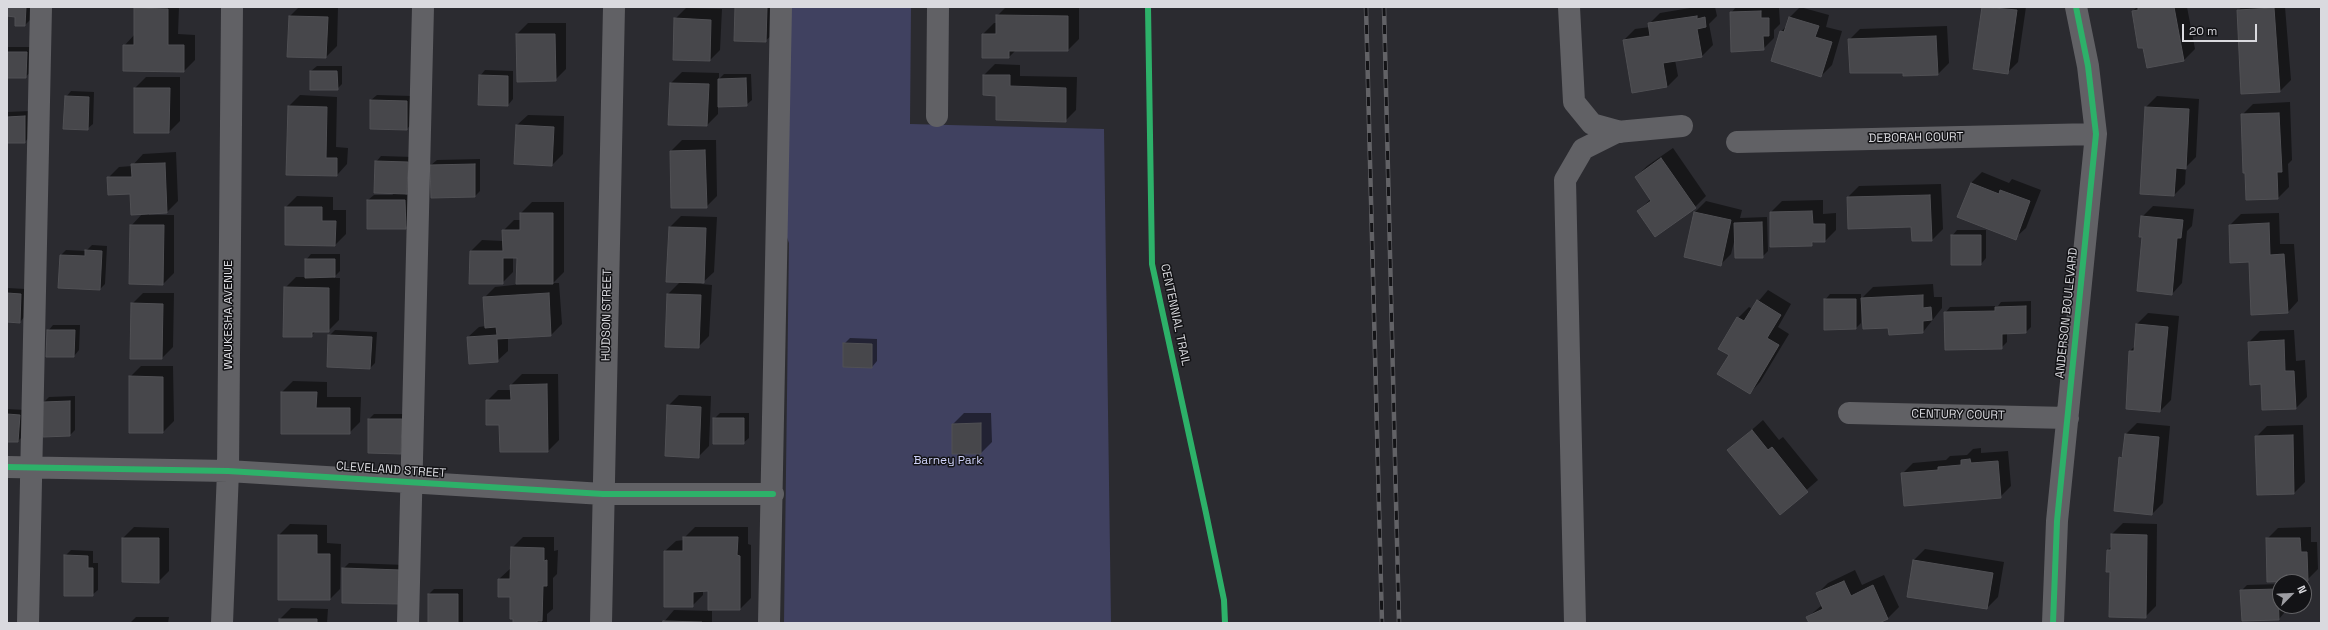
<!DOCTYPE html>
<html>
<head>
<meta charset="utf-8">
<style>
	body { margin:0 }
	#map { position:relative; width:2328px; height:630px; overflow:hidden; background:#2b2b30; font-family:"Space Grotesk",sans-serif }
	canvas { display:block }
	.frame { position:absolute; inset:0; border:8px solid #dadadf; pointer-events:none }
	.north { position:absolute; left:2272px; top:574px; width:40px; height:40px; box-sizing:border-box; background:#131316; border:1px solid #636366; border-radius:50%; rotate:66deg; font-size:11px; font-weight:700; line-height:16px; text-align:center; color:#dadadf }
	.north::after { content:''; display:block; margin:auto; width:14px; height:18px; background:#9d9da2; clip-path:polygon(50% 0,100% 100%,50% 72%,0 100%) }
	.scale { position:absolute; left:2182px; top:24px; width:75px; height:18px; box-sizing:border-box; border:2px solid #dadadf; border-top:0; padding-left:5px; font-size:12px; line-height:14px; white-space:nowrap; color:#dadadf; -webkit-text-stroke:3px #131316; paint-order:stroke }
</style>
</head>
<body>
<div id="map">
<canvas width="2328" height="630"></canvas>
<div class="frame"></div>
<div class="north">N</div>
<div class="scale">20 m</div>
</div>
<script>
const ctx = document.querySelector('canvas').getContext('2d');
ctx.lineJoin = 'round';
function fill(path, color) { ctx.fillStyle = color; ctx.fill(path, 'evenodd'); }
const poly = rows => new Path2D(rows.map(r => 'M' + r).join(''));
function stroke(path, color, width, dash) { ctx.strokeStyle = color; ctx.lineWidth = width; ctx.lineCap = dash ? 'butt' : 'round'; ctx.setLineDash(dash || []); ctx.stroke(path); }
function label(font, color, halo, rows, align = 'center') {
  ctx.font = font + ' "Space Grotesk",sans-serif'; ctx.lineWidth = 3; ctx.setLineDash([]); ctx.textBaseline = 'middle'; ctx.strokeStyle = halo; ctx.fillStyle = color; for (const [text, x, y, turn = 0] of rows) {
    ctx.save(); ctx.translate(x, y); ctx.rotate((+turn || 0) * Math.PI / 180); ctx.textAlign = isNaN(turn) ? turn : align; if (halo) ctx.strokeText(text, 0, 0); ctx.fillText(text, 0, 0); ctx.restore();
  }
}
fill(poly([
	[786,7,911,7,910,124,1104,129,1111,623,784,623,789,243,783,226]
]), '#404160');
fill(poly([
	[7,7,31,7,30,20,25,25,16,16,7,15],
	[137,7,179,7,178,34,195,35,195,60,184,71,124,46,135,34],
	[299,7,338,7,337,46,326,57,290,16],
	[736,7,772,7,771,36,765,41,735,40],
	[1006,7,1079,7,1079,39,1068,50,1016,50,1009,57,983,34,994,23,997,23,997,16],
	[1696,7,1715,7,1717,16,1709,24,1713,45,1702,56,1675,60,1678,76,1667,87,1633,92,1624,40,1635,29,1650,27,1649,24,1660,13],
	[1736,7,1779,8,1780,24,1774,30,1774,38,1763,49,1731,13],
	[1800,7,1829,15,1826,27,1842,31,1832,65,1821,76,1781,32,1787,25,1790,17],
	[1983,7,2026,7,2018,62,2007,73,1974,68],
	[2137,7,2187,7,2195,49,2184,60,2144,46,2133,11],
	[2242,7,2285,7,2291,80,2280,91,2242,93,2238,10],
	[686,8,722,9,720,50,710,60,675,19],
	[528,23,566,23,566,69,555,80,517,34],
	[1947,26,1949,63,1938,74,1904,72,1849,40,1860,29],
	[7,47,31,47,31,72,25,77,7,77],
	[995,64,1020,65,1020,76,1077,77,1076,110,1065,121,998,95,984,94,984,75],
	[317,66,342,66,342,84,337,89,311,71],
	[485,70,513,71,513,99,508,105,480,76],
	[682,72,719,73,719,79,724,74,751,74,752,100,746,105,718,106,718,114,707,125,669,124,671,83],
	[146,77,180,77,180,121,169,132,135,132,135,88],
	[71,91,94,92,93,124,87,129,66,97],
	[300,95,337,97,336,147,348,148,347,164,337,175,289,106],
	[377,95,412,96,412,123,407,129,371,100],
	[2157,96,2199,99,2196,157,2186,167,2185,184,2174,195,2146,107],
	[2290,102,2292,160,2288,164,2289,187,2278,198,2247,199,2242,115,2253,104],
	[30,111,30,136,25,142,7,142,7,112],
	[528,115,564,116,563,154,552,165,517,125],
	[682,140,716,140,717,196,706,207,671,151],
	[1673,148,1706,196,1695,207,1638,211,1651,199,1636,177,1647,166],
	[176,152,178,201,167,212,149,213,149,215,174,215,174,273,163,284,130,283,131,226,143,213,131,193,108,178,119,167,132,166,143,154],
	[381,156,413,157,412,188,405,195,410,195,410,223,405,228,368,200,374,195,393,195,376,162],
	[480,159,480,191,475,196,431,165,437,160],
	[1982,172,2009,183,2012,179,2041,190,2026,228,2015,238,1971,183],
	[1941,184,1943,229,1932,240,1912,226,1848,197,1859,186],
	[297,196,333,197,333,210,346,210,346,234,335,245,286,207],
	[1823,200,1823,214,1836,213,1836,230,1825,241,1815,241,1811,245,1771,212,1782,201],
	[1706,201,1742,210,1740,218,1767,217,1768,251,1762,257,1735,238,1731,254,1720,265,1695,212],
	[532,202,564,202,564,272,553,283,559,283,562,324,551,335,508,337,508,351,497,361,468,337,479,327,486,326,484,298,495,287,531,283,518,257,513,257,513,272,502,283,471,251,482,240,503,241,503,231,514,220,521,220,521,213],
	[2153,206,2194,209,2192,226,2187,231,2182,283,2172,294,2143,236,2142,217],
	[2279,213,2280,244,2294,244,2298,301,2288,312,2250,261,2230,225,2241,214],
	[681,216,717,217,714,272,701,284,712,285,709,336,698,347,668,294,681,281,670,227],
	[1957,230,1986,230,1986,258,1981,264,1952,236],
	[92,245,107,246,105,284,100,289,59,287,61,255,66,250,86,251],
	[311,254,340,254,340,271,333,278,340,278,339,320,328,331,316,331,311,336,285,288,296,277,306,277,306,260],
	[1933,284,1934,297,1942,297,1942,308,1923,332,1889,327,1863,306,1861,306,1861,323,1856,328,1825,300,1830,294,1861,294,1861,299,1873,287],
	[7,288,26,289,25,316,20,322,7,321],
	[1768,290,1791,304,1778,327,1789,334,1760,382,1750,393,1730,355,1738,318,1749,307,1752,309],
	[143,293,174,293,173,347,162,358,132,304],
	[2031,301,2031,327,2026,332,2007,333,2007,342,2001,348,1945,313,1950,307,1998,306,2001,302],
	[2148,313,2179,316,2171,400,2160,411,2130,351,2135,346,2137,324],
	[53,325,80,325,79,350,74,356,48,331],
	[335,330,377,332,375,363,370,368,329,366,329,336],
	[2294,330,2296,361,2305,360,2307,397,2296,408,2262,383,2249,342,2260,331],
	[850,338,877,339,877,361,872,367,844,344],
	[141,366,173,366,174,421,163,432,130,377],
	[522,374,558,374,559,440,548,451,500,424,487,401,498,390,511,390,511,385],
	[293,381,327,382,327,397,361,397,360,422,349,433,282,392],
	[679,395,711,396,709,446,698,457,668,406],
	[75,396,75,430,70,435,44,402,49,397],
	[7,409,25,410,23,436,18,441,7,441],
	[720,413,749,413,749,438,743,443,714,419],
	[964,413,991,413,992,442,981,453,953,424],
	[374,414,407,414,406,448,401,453,369,419],
	[1763,420,1779,440,1783,437,1818,480,1780,513,1729,450],
	[2137,423,2170,426,2163,503,2152,514,2120,458,2124,454,2126,434],
	[2303,425,2305,482,2294,493,2256,437,2267,426],
	[1981,448,1981,453,2008,451,2011,486,2000,497,1902,474,1913,463,1946,460,1950,456,1967,455,1973,449],
	[2123,523,2157,524,2156,606,2145,617,2111,571,2107,571,2108,550,2112,546,2112,534],
	[290,524,327,525,327,543,341,544,340,589,329,600,279,599,279,535],
	[134,527,169,528,169,571,158,582,123,581,123,538],
	[695,527,748,527,748,544,751,545,751,598,740,609,709,590,703,590,703,595,692,606,665,551,676,541,684,540,684,538],
	[2311,527,2311,542,2317,542,2318,569,2307,580,2267,539,2278,528],
	[523,537,554,537,554,551,558,550,557,574,553,578,553,609,547,614,547,623,514,623,511,596,499,579,511,568,512,548],
	[1925,549,2004,562,1998,597,1987,608,1914,560],
	[71,550,93,551,93,563,98,563,98,590,92,595,65,556],
	[349,563,406,565,401,603,343,569],
	[1855,570,1862,585,1884,575,1899,607,1888,618,1877,623,1810,623,1808,617,1822,605,1817,594,1828,583],
	[2280,584,2280,606,2284,606,2284,613,2279,619,2242,620,2241,591,2247,585],
	[434,589,463,589,463,623,429,623,429,594],
	[291,608,328,609,327,623,280,623,280,619],
	[674,610,712,611,712,623,663,623],
	[136,617,169,617,168,623,130,623]
]), '#0007');
const building = poly([
	[7,7,26,7,25,26,15,26,15,17,7,16,7,7],
	[735,7,767,8,766,42,734,41,735,7],
	[1982,7,2017,10,2008,74,1973,69,1982,7],
	[2138,7,2174,7,2184,61,2147,68,2143,48,2138,48,2132,11,2138,10,2138,7],
	[134,8,168,9,168,45,184,45,184,72,123,71,123,45,134,45,134,8],
	[2274,8,2280,92,2241,94,2237,10,2274,8],
	[1761,11,1761,18,1769,18,1769,36,1763,36,1764,50,1731,52,1730,12,1761,11],
	[996,15,1068,16,1068,51,1009,51,1009,58,982,58,982,34,996,34,996,15],
	[289,16,328,17,326,58,287,57,289,16],
	[1697,16,1697,19,1705,17,1706,27,1697,29,1702,57,1663,63,1667,87,1632,93,1623,40,1650,36,1648,23,1697,16],
	[1789,17,1819,26,1815,37,1832,42,1821,77,1771,61,1780,31,1784,32,1789,17],
	[674,18,711,20,710,61,673,60,674,18],
	[516,34,555,34,556,81,517,82,516,34],
	[1936,36,1938,75,1903,76,1903,73,1850,73,1848,39,1936,36],
	[7,52,27,52,26,78,7,78,7,52],
	[310,71,337,71,338,90,310,90,310,71],
	[479,75,508,76,508,106,478,105,479,75],
	[983,75,1010,75,1010,86,1066,88,1066,122,996,120,996,96,983,95,983,75],
	[746,78,747,106,718,107,718,79,746,78],
	[670,83,709,84,707,126,668,125,670,83],
	[134,88,170,88,169,133,134,133,134,88],
	[65,96,89,97,88,130,63,129,65,96],
	[370,100,407,101,407,130,370,129,370,100],
	[288,106,327,107,326,158,337,158,337,176,286,175,288,106],
	[2145,107,2189,109,2186,169,2176,168,2174,196,2140,194,2145,107],
	[2279,113,2282,172,2277,172,2278,199,2246,200,2245,173,2243,173,2241,114,2279,113],
	[25,116,25,143,7,143,7,117,25,116],
	[516,125,554,127,552,166,514,164,516,125],
	[705,150,707,208,671,208,670,151,705,150],
	[1661,158,1696,208,1655,237,1637,211,1651,201,1635,177,1661,158],
	[375,161,408,162,407,194,374,193,375,161],
	[165,163,167,213,131,215,130,194,108,195,107,177,132,177,131,164,165,163],
	[475,164,475,197,431,198,430,165,475,164],
	[1971,183,1999,194,2000,190,2030,201,2016,240,1957,217,1971,183],
	[1930,195,1932,241,1912,241,1911,227,1848,229,1847,197,1930,195],
	[367,200,405,200,406,229,367,229,367,200],
	[285,207,322,207,322,221,336,221,335,246,285,245,285,207],
	[1812,211,1813,224,1825,224,1825,242,1812,242,1812,246,1770,247,1770,212,1812,211],
	[1694,212,1731,220,1721,266,1684,257,1694,212],
	[520,213,553,213,553,284,516,284,517,258,503,258,503,284,469,284,470,251,503,251,502,230,520,230,520,213],
	[2141,216,2183,220,2181,238,2177,238,2172,295,2137,291,2142,237,2139,237,2141,216],
	[1762,222,1763,258,1735,258,1734,223,1762,222],
	[2269,223,2270,255,2284,254,2288,313,2251,315,2249,262,2230,263,2229,225,2269,223],
	[130,225,164,225,163,285,129,284,130,225],
	[669,227,706,228,704,283,666,282,669,227],
	[1951,235,1981,235,1981,265,1951,265,1951,235],
	[85,250,102,251,100,290,58,288,60,255,85,256,85,250],
	[305,259,335,259,335,277,305,278,305,259],
	[284,287,329,288,329,332,312,332,312,337,283,337,284,287],
	[7,293,21,294,20,323,7,322,7,293],
	[549,293,551,336,497,339,498,362,469,364,467,337,497,335,496,327,485,328,483,297,549,293],
	[667,294,701,295,699,348,665,347,667,294],
	[1923,295,1923,308,1931,307,1932,320,1923,321,1923,333,1889,335,1888,328,1863,329,1861,298,1923,295],
	[1824,299,1856,299,1856,329,1824,330,1824,299],
	[1757,300,1781,315,1767,338,1779,345,1750,394,1717,374,1729,355,1718,349,1737,317,1744,321,1757,300],
	[131,303,163,304,162,359,130,359,131,303],
	[2026,306,2026,333,2002,334,2002,349,1945,350,1944,312,1995,311,1995,307,2026,306],
	[2136,324,2168,327,2160,412,2126,409,2129,351,2134,351,2136,324],
	[47,330,75,330,74,357,46,357,47,330],
	[328,335,372,337,370,369,327,367,328,335],
	[2284,340,2285,371,2294,371,2296,409,2262,410,2261,384,2250,385,2248,342,2284,340],
	[843,343,872,344,872,368,843,367,843,343],
	[129,376,163,377,163,433,129,433,129,376],
	[547,384,548,452,500,452,499,425,486,425,486,400,511,400,510,385,547,384],
	[281,392,317,392,316,408,350,408,350,434,281,434,281,392],
	[70,401,70,436,43,437,43,402,70,401],
	[667,405,701,407,699,458,665,456,667,405],
	[7,414,20,415,18,442,7,442,7,414],
	[713,418,744,418,744,444,713,444,713,418],
	[368,419,402,419,401,454,368,453,368,419],
	[981,423,981,454,952,454,952,424,981,423],
	[1752,430,1768,450,1772,447,1808,492,1780,515,1727,450,1752,430],
	[2125,434,2159,437,2152,515,2114,511,2119,457,2122,458,2125,434],
	[2293,435,2294,494,2257,495,2255,436,2293,435],
	[1970,459,1971,463,1998,461,2001,498,1904,506,1901,473,1938,470,1938,467,1961,465,1961,460,1970,459],
	[2111,534,2147,535,2146,618,2109,617,2110,572,2106,572,2107,550,2111,550,2111,534],
	[278,535,317,535,317,554,330,554,330,600,278,600,278,535],
	[683,537,738,537,737,555,740,556,740,610,708,610,708,591,693,592,693,607,664,607,664,551,683,551,683,537],
	[122,538,159,538,159,583,122,582,122,538],
	[2266,538,2300,538,2301,552,2307,552,2308,581,2267,582,2266,538],
	[511,547,544,548,544,561,547,560,547,586,543,586,542,621,537,621,537,623,513,623,513,619,510,619,510,597,498,597,498,579,510,579,511,547],
	[64,555,88,556,88,568,93,568,93,596,64,596,64,555],
	[1913,560,1993,573,1987,609,1907,597,1913,560],
	[342,568,401,570,401,604,342,603,342,568],
	[1844,581,1851,596,1873,585,1888,619,1879,623,1809,623,1806,617,1823,609,1816,593,1844,581],
	[2278,589,2279,620,2242,621,2240,590,2278,589],
	[428,594,458,594,458,623,428,623,428,594],
	[279,619,317,619,317,623,279,623,279,619],
	[663,621,702,622,702,623,662,623,663,621]
]);
fill(building, '#47474b');
stroke(building, '#505054', 1);
stroke(poly([
	[1569,7,1574,102,1592,124,1621,132],
	[937,116,938,7],
	[1737,142,2096,134],
	[1849,413,2068,418],
	[7,467,228,471,603,494,773,494],
	[28,623,41,7],
	[222,623,228,471,232,7],
	[408,623,423,7],
	[601,623,614,7],
	[769,623,781,7],
	[1575,623,1565,180,1583,149,1617,132,1682,126],
	[2053,623,2057,521,2096,134,2088,66,2076,7]
]), '#616165', 22);
const rail = poly([
	[1366,7,1382,623],
	[1384,7,1399,623]
]);
stroke(rail, '#626266', 4.5);
stroke(rail, '#131316', 3, [9]);
stroke(poly([
	[1148,7,1152,264,1206,513,1224,600,1225,623],
	[7,467,228,471,603,494,773,494],
	[2053,623,2057,521,2096,134,2088,66,2076,7]
]), '#2db169', 6);
label('12px', '#dadadf', '#131316', [
	["DEBORAH COURT",1916,138,-1],
	["ANDERSON BOULEVARD",2067,313,-84],
	["WAUKESHA AVENUE",229,315,-90],
	["HUDSON STREET",607,315,-89],
	["CENTENNIAL TRAIL",1175,315,78],
	["CENTURY COURT",1958,415,1],
	["CLEVELAND STREET",391,470,4]
]);
label('12px', '#cfd2f9', '#131316', [
	["Barney Park",948,461]
]);
</script>
</body>
</html>
